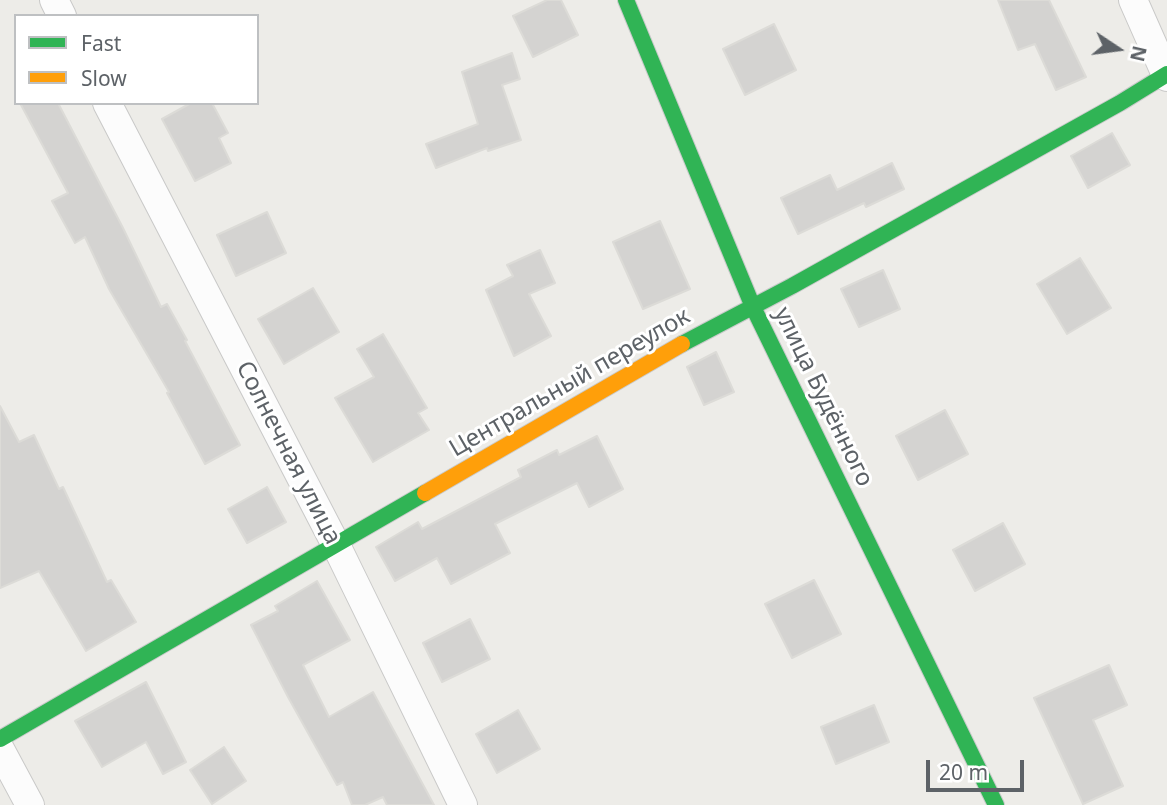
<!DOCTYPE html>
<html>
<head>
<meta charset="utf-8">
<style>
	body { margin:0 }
	#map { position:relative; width:1167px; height:805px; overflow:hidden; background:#edece8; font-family:"Noto Sans",sans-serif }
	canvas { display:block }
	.legend { position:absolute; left:14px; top:14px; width:245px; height:91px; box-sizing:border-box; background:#fff; border:2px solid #bec0c2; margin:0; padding:9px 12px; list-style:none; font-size:21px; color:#5d6267 }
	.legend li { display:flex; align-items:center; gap:14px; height:35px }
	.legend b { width:35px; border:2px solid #bec0c2 }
	.north { position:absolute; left:1083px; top:14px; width:70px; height:70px; -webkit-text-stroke:5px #fff; paint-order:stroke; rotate:103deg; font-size:19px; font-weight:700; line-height:28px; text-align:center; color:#5d6267 }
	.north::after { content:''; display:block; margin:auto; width:24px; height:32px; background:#5d6267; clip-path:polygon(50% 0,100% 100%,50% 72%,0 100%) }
	.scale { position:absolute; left:926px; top:760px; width:98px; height:32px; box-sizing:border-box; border:4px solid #5d6267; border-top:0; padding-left:9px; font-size:21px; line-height:24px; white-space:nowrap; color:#5d6267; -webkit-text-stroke:5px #fff; paint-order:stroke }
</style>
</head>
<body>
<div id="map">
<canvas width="1167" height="805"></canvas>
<ul class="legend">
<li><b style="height:9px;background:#30b455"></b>Fast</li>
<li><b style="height:9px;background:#ff9f0a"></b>Slow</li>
</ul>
<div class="north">N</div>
<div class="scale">20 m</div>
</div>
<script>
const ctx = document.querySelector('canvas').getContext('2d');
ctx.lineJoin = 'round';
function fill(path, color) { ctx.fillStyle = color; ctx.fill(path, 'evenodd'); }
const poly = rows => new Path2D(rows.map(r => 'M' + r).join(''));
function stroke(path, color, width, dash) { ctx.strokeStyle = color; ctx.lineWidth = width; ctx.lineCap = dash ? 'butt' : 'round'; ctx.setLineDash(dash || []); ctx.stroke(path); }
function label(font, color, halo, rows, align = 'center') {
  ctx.font = font + ' "Noto Sans",sans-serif'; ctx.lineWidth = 6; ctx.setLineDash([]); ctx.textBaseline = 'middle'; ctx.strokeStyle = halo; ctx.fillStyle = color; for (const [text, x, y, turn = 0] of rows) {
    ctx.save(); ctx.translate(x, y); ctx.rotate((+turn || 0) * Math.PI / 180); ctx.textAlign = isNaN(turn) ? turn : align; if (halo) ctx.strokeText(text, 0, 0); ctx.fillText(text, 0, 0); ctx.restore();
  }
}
const building = poly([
	[547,0,561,0,578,35,533,57,513,16,547,0],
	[998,0,1049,0,1086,77,1056,90,1035,44,1018,50,998,0],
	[774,24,796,70,745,95,723,49,774,24],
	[512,53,520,79,502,85,521,140,488,151,487,148,436,168,426,144,478,124,462,72,512,53],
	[20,103,58,103,123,228,161,307,167,304,187,340,185,341,240,445,205,464,167,393,169,392,109,289,85,237,75,243,52,201,68,193,20,103],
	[191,103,212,103,228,133,219,138,231,163,195,181,162,119,191,103],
	[1112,133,1130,165,1088,188,1071,156,1112,133],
	[892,163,904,189,866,207,864,203,798,234,781,198,830,175,837,190,892,163],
	[267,212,286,253,236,276,217,235,267,212],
	[660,221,690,289,643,309,613,242,660,221],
	[540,250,555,283,529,294,551,336,514,356,486,290,513,276,507,265,540,250],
	[1080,258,1111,308,1067,334,1037,284,1080,258],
	[883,270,900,309,859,327,841,289,883,270],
	[313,288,339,332,284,364,258,319,313,288],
	[383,334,427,408,418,413,429,430,373,462,335,398,374,377,357,349,383,334],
	[716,352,734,392,704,405,687,367,716,352],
	[0,406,19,442,34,435,59,489,63,487,107,582,111,580,136,622,86,651,39,571,0,588,0,406],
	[945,410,968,454,918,480,896,436,945,410],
	[597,436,623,489,589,507,577,483,495,524,510,553,451,584,437,558,395,581,376,547,418,522,422,529,521,477,518,470,557,450,559,455,597,436],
	[267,487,286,522,247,543,228,509,267,487],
	[1003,523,1025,564,975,591,953,550,1003,523],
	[814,580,841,634,792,658,765,604,814,580],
	[317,581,350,640,303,665,329,717,373,692,434,805,387,805,383,797,365,805,352,805,343,782,337,785,288,697,251,625,278,611,275,606,317,581],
	[470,619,490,659,442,682,423,643,470,619],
	[1109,665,1127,705,1093,720,1123,786,1083,804,1034,698,1109,665],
	[146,682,186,762,163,774,146,742,102,767,75,721,146,682],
	[874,705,889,742,836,764,821,727,874,705],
	[518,710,540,749,497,773,476,734,518,710],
	[224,747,246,781,212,804,190,770,224,747]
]);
fill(building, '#d4d3d1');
stroke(building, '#dcdbd7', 2);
const street = poly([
	[54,0,62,16],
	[1133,0,1167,77],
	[107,103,335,543,463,805],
	[0,749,30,805]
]);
const fast = poly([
	[626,0,753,307,996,805],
	[682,344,792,286,1120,103,1167,74],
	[0,739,425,493]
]);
const slow = poly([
	[425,493,682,344]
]);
stroke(street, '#c9c9c8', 30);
stroke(fast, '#c9caca', 18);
stroke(slow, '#c9caca', 18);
stroke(street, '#fcfcfc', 28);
stroke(fast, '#30b455', 16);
stroke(slow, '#ff9f0a', 16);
label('24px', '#5d6267', '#fff', [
	["Центральный переулок",570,383,-30],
	["улица Будённого",823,397,64],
	["Солнечная улица",288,453,63]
]);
</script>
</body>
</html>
